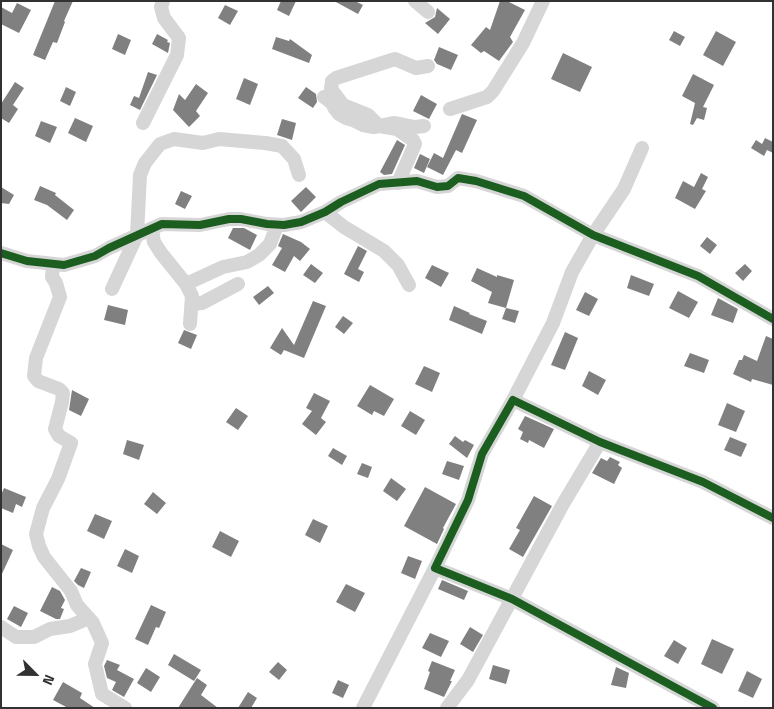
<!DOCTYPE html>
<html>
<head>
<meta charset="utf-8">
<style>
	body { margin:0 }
	#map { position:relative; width:774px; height:709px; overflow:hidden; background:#fff; font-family:"Titillium Web",sans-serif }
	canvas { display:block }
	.frame { position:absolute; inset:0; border:2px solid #323232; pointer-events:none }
	.north { position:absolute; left:10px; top:649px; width:50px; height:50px; -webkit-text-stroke:4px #fff; paint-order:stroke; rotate:113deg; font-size:14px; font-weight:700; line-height:20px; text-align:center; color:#323232 }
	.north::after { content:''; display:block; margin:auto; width:18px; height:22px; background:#323232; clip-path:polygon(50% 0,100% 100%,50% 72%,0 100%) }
</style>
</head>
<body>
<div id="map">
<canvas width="774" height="709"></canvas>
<div class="frame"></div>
<div class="north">N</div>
</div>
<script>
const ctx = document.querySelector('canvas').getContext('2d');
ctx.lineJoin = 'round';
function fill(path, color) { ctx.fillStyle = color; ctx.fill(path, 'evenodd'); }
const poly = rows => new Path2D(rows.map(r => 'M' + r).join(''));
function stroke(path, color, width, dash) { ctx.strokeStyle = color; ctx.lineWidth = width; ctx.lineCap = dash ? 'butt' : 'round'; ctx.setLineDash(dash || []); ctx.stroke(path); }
fill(poly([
	[55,1,73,1,64,21,65,22,57,43,53,42,45,60,33,55],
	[281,1,296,1,289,16,277,10],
	[334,1,355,1,363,5,358,14],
	[500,1,507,1,525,10,510,37,513,42,499,61,484,51,481,53,471,45,486,27,490,30],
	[17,3,31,10,19,33,1,24,1,7,12,13],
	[225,5,238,11,230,25,218,18],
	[437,8,450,19,438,34,425,23,435,17],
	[674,31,685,37,680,46,669,40],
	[716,31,736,42,723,66,703,55],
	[118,34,131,40,125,55,112,49],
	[157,34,168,40,167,42,170,43,168,53,152,44],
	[276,37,289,41,290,39,312,55,309,63,272,49],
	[439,47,458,55,451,70,437,64,434,60],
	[563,53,592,67,580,92,551,79],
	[148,72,157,75,140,110,130,105,134,96,139,98],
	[693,74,714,85,703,107,707,108,704,120,697,118,693,125,690,124,695,103,682,96],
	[244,78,258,84,250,105,236,99],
	[15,82,24,88,13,105,18,109,9,123,1,118,1,104],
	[196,84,208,93,196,111,200,116,189,127,173,110,179,94,185,100],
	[66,87,76,92,70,106,60,101],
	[306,87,316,94,317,102,313,108,298,98],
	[421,95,437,104,429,119,413,111],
	[462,114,477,120,462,153,456,150,443,175,427,167,434,153,443,158],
	[75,118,93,126,86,142,68,133],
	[282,119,296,123,292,140,277,135],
	[41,121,57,127,50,143,35,136],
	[765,138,773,142,773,153,767,150,764,156,751,148,756,140,762,144],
	[397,140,405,145,392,174,384,175,380,172],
	[420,154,430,159,424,173,414,168],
	[701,173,708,177,702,189,706,191,695,209,675,198,683,181,694,187],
	[40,186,56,193,55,195,74,210,67,220,47,205,34,200],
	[1,187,14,195,9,204,1,203],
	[306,187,316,197,301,212,291,201],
	[181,191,192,196,185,209,175,204],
	[233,228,244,228,257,235,250,250,228,238],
	[283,234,301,242,310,249,300,261,294,256,285,272,272,265,282,248,278,246],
	[707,237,717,245,710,254,700,246],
	[358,246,367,251,358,269,364,272,359,282,344,274],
	[311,264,323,273,315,283,303,275],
	[745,264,752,271,743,281,735,273],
	[432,265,449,273,441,287,425,278],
	[477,268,497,277,497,275,514,280,506,308,519,311,515,323,502,319,506,308,488,303,492,292,471,281],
	[631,275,654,284,649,296,627,288],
	[268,286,274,293,259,305,253,297],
	[678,291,698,302,689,318,669,308],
	[585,292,598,299,589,316,576,310],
	[718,298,738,309,733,323,711,315],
	[313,301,326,306,304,358,284,350,281,355,270,348,282,328,294,345],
	[108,305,128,310,125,325,104,320],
	[454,306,470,313,469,314,487,321,482,334,449,320],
	[343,316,353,323,344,334,335,327],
	[184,330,197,335,191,349,178,343],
	[565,332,578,338,565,370,551,365],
	[766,336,773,339,773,385,752,379,751,382,733,374,739,360,742,360,744,355,757,361],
	[690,353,709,360,704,373,684,366],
	[424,366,440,373,432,392,415,384],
	[589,371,606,380,598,395,582,386],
	[370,385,394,399,384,416,374,411,372,415,357,406],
	[72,390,89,399,81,416,69,410],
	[314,393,330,401,321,418,326,422,316,435,302,424,312,411,306,408],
	[727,403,745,411,736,432,718,425],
	[236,408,248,416,238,430,226,422],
	[410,411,425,420,416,435,401,426],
	[525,416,554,429,544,448,529,440,528,443,520,439,523,432,518,429],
	[455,436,463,442,465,440,474,445,467,458,449,444],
	[730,437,747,444,741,457,724,450],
	[127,440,144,445,139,460,123,454],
	[333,448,347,456,342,465,328,456],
	[610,457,620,462,618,465,622,468,614,484,592,473,601,458,607,461],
	[447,461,464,466,459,480,442,474],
	[362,463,372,467,368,478,357,474],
	[391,478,406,489,397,501,383,491],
	[425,487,456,504,443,528,444,529,437,544,404,526],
	[4,488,26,497,22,507,16,504,13,513,1,508,1,495],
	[153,492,166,503,157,514,144,504],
	[534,496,552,506,523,557,509,549,520,530,516,528],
	[95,514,112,521,104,539,87,531],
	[313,519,328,526,320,543,305,535],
	[220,531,239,541,231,557,212,547],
	[1,544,13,550,1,576],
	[125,549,139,556,132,573,117,566],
	[408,556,422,561,415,579,401,573],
	[81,568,91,572,84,588,78,585,74,581],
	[442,580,468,591,464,600,438,589],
	[346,584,365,593,355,612,336,602],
	[52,587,60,591,65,600,61,608,64,609,60,619,56,619,40,611],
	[151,605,166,612,160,626,159,628,156,627,148,645,135,639],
	[14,606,28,613,21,627,7,619],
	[470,627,483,635,473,652,460,644],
	[430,633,449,641,441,657,422,648],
	[712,639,734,649,722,674,701,664],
	[674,640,687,648,678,664,664,656],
	[174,654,201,670,194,681,168,665],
	[107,660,120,665,117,670,134,679,124,697,112,690,116,682,107,678,104,666],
	[432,661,455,670,450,681,452,681,444,697,424,689,430,672,428,671],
	[278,662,287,670,279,680,269,672],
	[493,665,510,670,506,684,489,679],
	[616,667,629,673,626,688,611,685],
	[146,668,160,677,151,692,137,683],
	[747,671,762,679,753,698,738,691],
	[197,678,207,685,201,695,218,708,178,708],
	[338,680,349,685,343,698,332,693],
	[63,682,82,693,80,698,95,708,68,708,53,700],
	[248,692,257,698,251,708,238,708]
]), '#808080');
stroke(poly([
	[415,1,428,12],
	[324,97,332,103,335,109,339,114,346,118,353,120,363,125,374,127,395,123,415,127,424,126],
	[450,109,487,97,493,91,523,43,543,1],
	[143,123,177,55,179,38,164,18,161,7,163,1],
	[398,183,415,144,413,140,397,129,379,126,368,115,343,105,331,89,332,81,336,78,395,59,416,68,428,66],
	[325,212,344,227,384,251,398,265,409,285],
	[152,230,154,242,161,253,186,284,192,296,190,324],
	[1,253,27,261,64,265,95,256,109,248,162,224,200,225,229,219,241,219,267,224,284,225,301,222,325,212,341,202,379,184,417,181,437,187,448,186,458,178,476,181,524,196,593,235,698,276,773,319],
	[53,264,52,277,56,283,60,297,36,358,34,376,38,381,59,389,63,393,62,402,55,429,59,436,71,443,58,479,43,508,36,534,39,546,44,557,71,591,77,605,93,623,102,643,95,664,102,694,125,708],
	[186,284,223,267,247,262,259,255,270,244,277,225],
	[112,289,137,235,140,175,145,163,160,144,174,139,203,143,219,139,265,143,282,146,294,159,299,175],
	[192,304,202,303,238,284],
	[513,400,553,323,572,272,593,235,624,189,642,148],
	[1,627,16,637,34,637,50,629,70,626,89,618],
	[363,708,435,568],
	[447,708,468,680,563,504,600,442],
	[713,708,512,599,435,568,468,500,482,454,513,400,600,442,703,482,773,518]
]), '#d6d6d6', 14);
stroke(poly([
	[1,253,27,261,64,265,95,256,109,248,162,224,200,225,229,219,241,219,267,224,284,225,301,222,325,212,341,202,379,184,417,181,437,187,448,186,458,178,476,181,524,196,593,235,698,276,773,319],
	[713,708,512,599,435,568,468,500,482,454,513,400,600,442,703,482,773,518]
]), '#1b5e20', 8);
</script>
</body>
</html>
